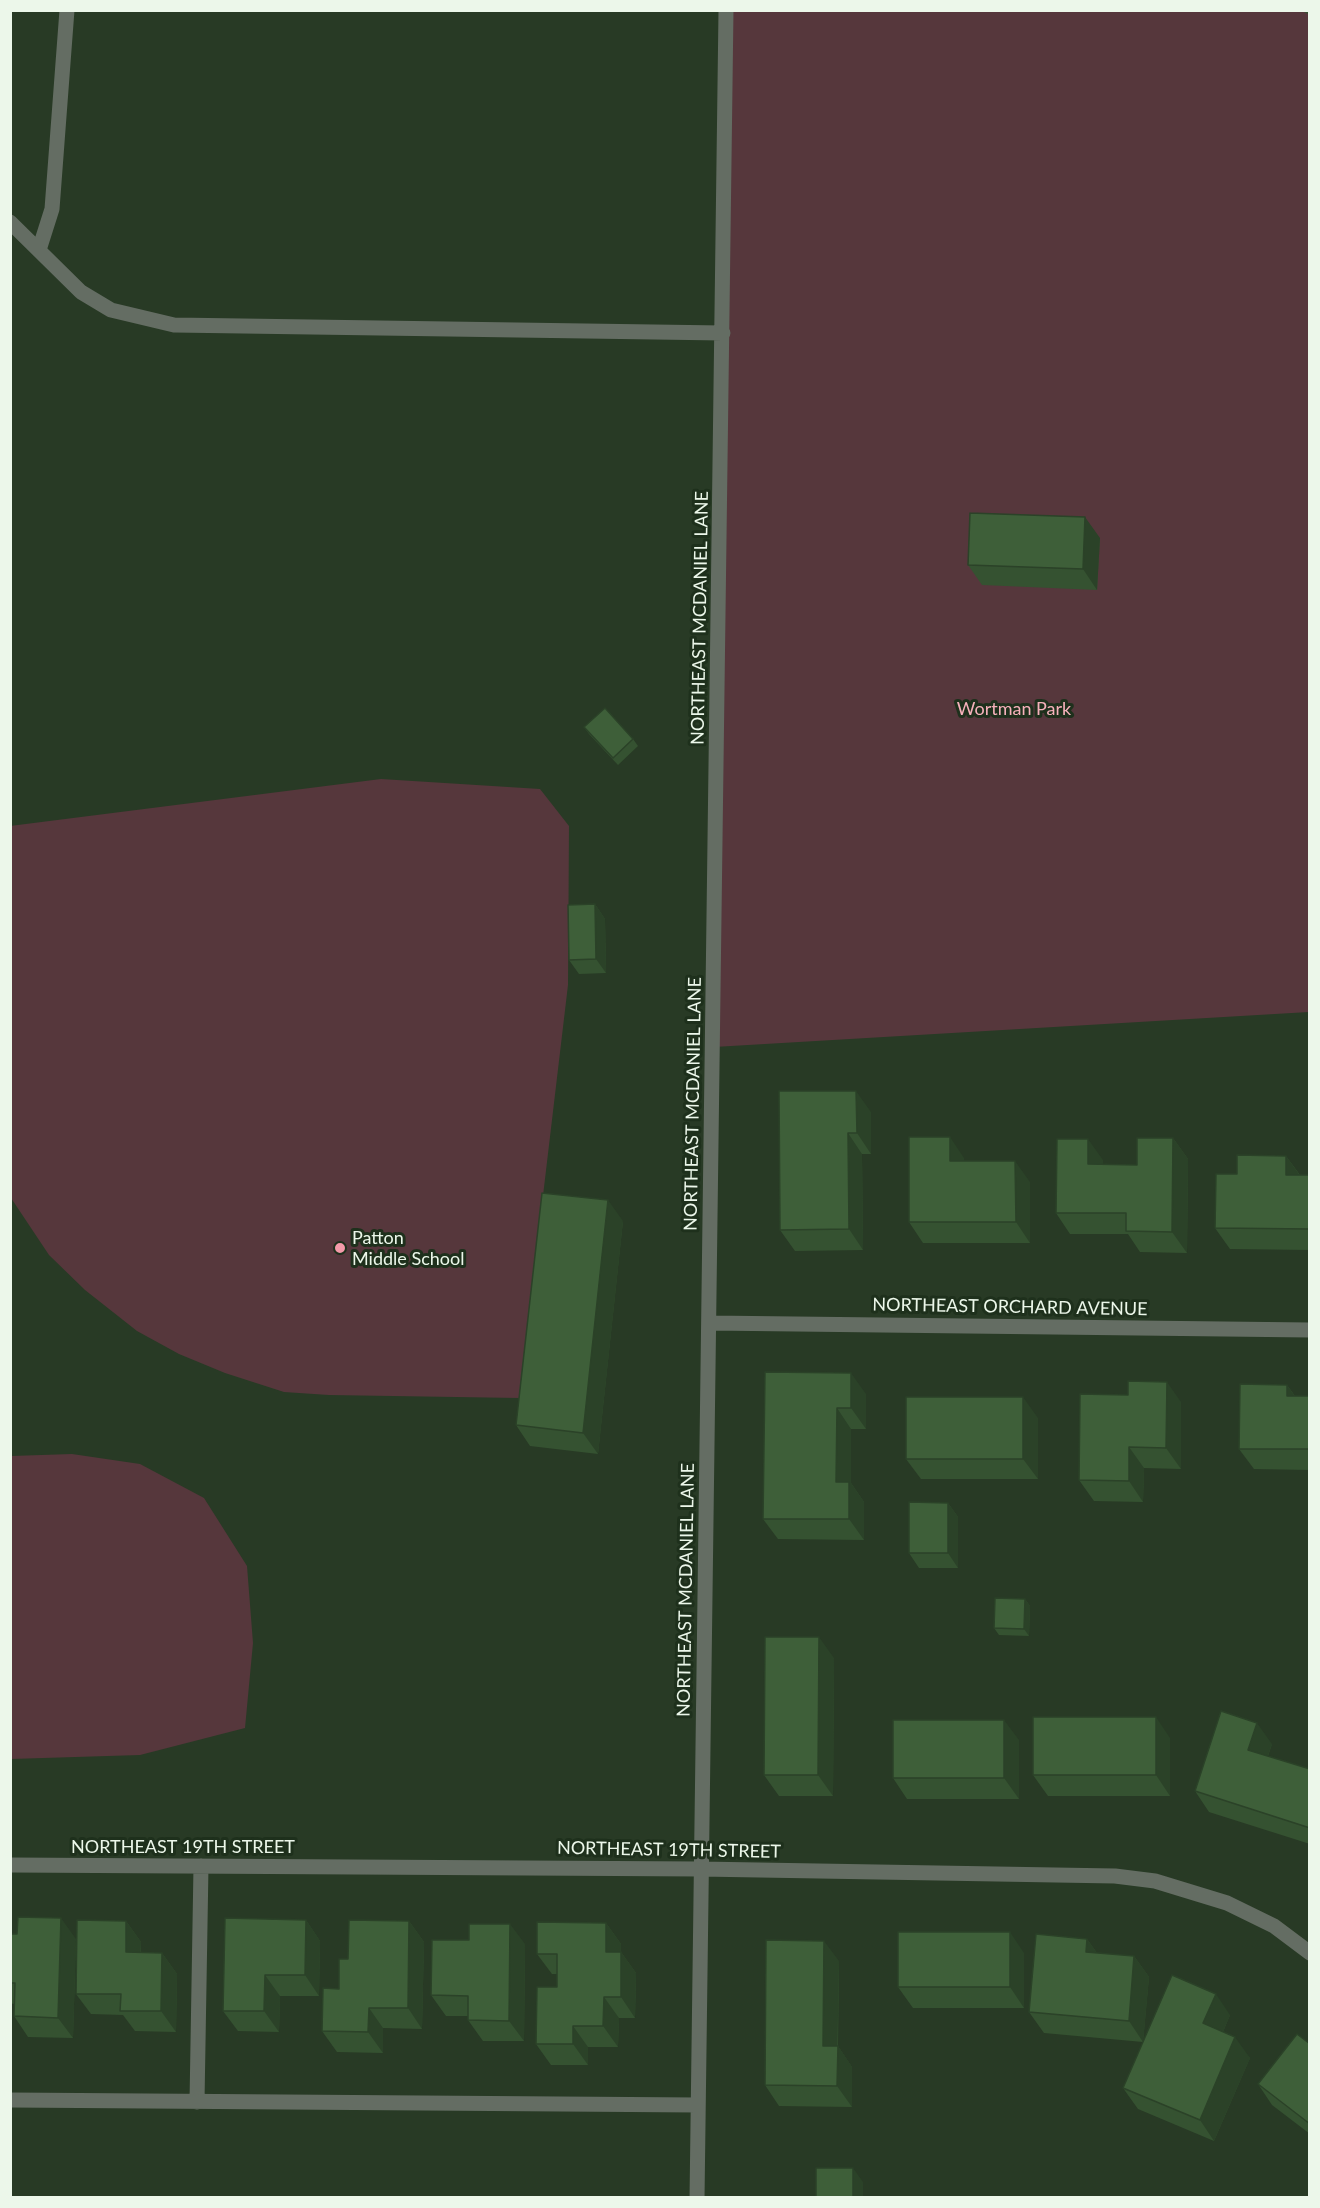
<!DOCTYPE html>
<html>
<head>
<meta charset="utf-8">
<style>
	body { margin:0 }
	#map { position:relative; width:1320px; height:2208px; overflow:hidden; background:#283a25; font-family:Lato,sans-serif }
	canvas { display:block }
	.frame { position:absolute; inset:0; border:12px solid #ecf7ea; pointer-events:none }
</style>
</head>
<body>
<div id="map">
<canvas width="1320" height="2208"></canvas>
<div class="frame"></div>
</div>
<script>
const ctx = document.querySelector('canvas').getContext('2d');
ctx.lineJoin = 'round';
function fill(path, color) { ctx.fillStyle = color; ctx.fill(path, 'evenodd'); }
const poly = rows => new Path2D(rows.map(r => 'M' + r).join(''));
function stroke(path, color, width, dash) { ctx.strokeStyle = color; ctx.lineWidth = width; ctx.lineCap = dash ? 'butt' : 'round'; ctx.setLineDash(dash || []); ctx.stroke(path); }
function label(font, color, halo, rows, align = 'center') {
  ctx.font = font + ' Lato,sans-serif'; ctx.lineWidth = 6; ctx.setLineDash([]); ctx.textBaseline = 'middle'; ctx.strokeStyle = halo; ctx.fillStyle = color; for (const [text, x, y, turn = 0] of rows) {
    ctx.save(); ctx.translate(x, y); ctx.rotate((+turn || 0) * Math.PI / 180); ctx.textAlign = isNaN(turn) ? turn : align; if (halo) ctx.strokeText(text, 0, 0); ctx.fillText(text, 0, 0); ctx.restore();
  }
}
fill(poly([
	[726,11,1309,11,1309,1012,714,1047],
	[381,779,540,789,569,826,568,985,519,1398,329,1395,284,1392,225,1373,179,1354,137,1331,85,1290,49,1255,11,1198,10,826],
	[72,1454,140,1464,204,1498,247,1566,253,1643,245,1728,140,1755,11,1759,11,1456]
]), '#56373c');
stroke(poly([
	[10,222,81,292,111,310,174,325,723,333],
	[39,250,52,209,67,10],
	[710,1323,1310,1330],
	[10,1865,700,1869,1115,1876,1155,1881,1227,1903,1274,1926,1310,1953],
	[10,2100,698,2105],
	[197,2102,201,1866],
	[697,2198,726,10]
]), '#646d63', 15);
fill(poly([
	[1300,10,1310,10,1310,15],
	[1100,538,1097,590,982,585,968,565],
	[584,727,633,739,638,746,618,765,589,734],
	[595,904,605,919,606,973,579,974,569,960],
	[779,1091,871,1112,871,1154,862,1154,863,1250,795,1251,780,1230],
	[1173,1138,1188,1159,1187,1253,1140,1252,1128,1234,1070,1234,1056,1213,1103,1160,1103,1164,1137,1165],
	[1286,1156,1300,1175,1310,1175,1310,1250,1230,1249,1215,1228,1237,1174],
	[964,1158,964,1161,1030,1182,1030,1243,923,1243,909,1222],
	[623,1221,598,1454,530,1446,516,1425],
	[765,1372,866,1394,866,1429,851,1429,851,1483,864,1502,864,1540,778,1539,763,1519],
	[1287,1385,1295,1396,1310,1397,1310,1470,1254,1469,1239,1449],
	[1181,1402,1181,1469,1144,1468,1143,1502,1094,1501,1079,1480],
	[1038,1418,1038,1479,921,1479,906,1459],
	[948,1503,958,1517,958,1568,919,1568,909,1553],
	[1025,1599,1030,1606,1029,1636,999,1635,994,1628],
	[834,1658,833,1796,779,1796,764,1775],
	[1170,1738,1170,1796,1048,1796,1033,1775],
	[1019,1740,1019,1799,907,1799,893,1778],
	[1272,1744,1268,1756,1310,1769,1310,1844,1209,1812,1195,1791],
	[306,1920,320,1941,319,1996,280,1996,279,2032,238,2031,223,2011],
	[126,1921,141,1942,141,1953,162,1953,177,1974,176,2032,135,2031,123,2015,91,2014,76,1994],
	[409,1921,424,1942,422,2029,383,2028,383,2053,337,2052,322,2031,339,1989,348,1959],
	[606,1923,621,1944,621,1952,636,1973,635,2018,619,2018,618,2047,588,2047,588,2065,551,2065,536,2044,557,1987,557,1974,552,1974,537,1954],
	[10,1934,76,1939,73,2038,28,2037,14,2016,14,2004,10,2003],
	[1087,1939,1097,1953,1134,1956,1149,1977,1143,2042,1230,2015,1223,2032,1250,2058,1214,2141,1138,2109,1123,2088,1143,2042,1044,2033,1029,2012],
	[525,1944,524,2041,483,2041,468,2020,468,2016,446,2016,431,1995],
	[1024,1953,1024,2008,913,2008,898,1987],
	[839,1961,838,2046,852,2067,852,2107,779,2106,765,2085],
	[1310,2044,1310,2134,1272,2105,1258,2084]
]), '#355231');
fill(poly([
	[1085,517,1100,538,1097,590,1083,569],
	[595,904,605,919,606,973,596,959],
	[856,1091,871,1112,871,1154,857,1133],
	[848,1133,862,1154,863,1250,849,1229],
	[950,1137,964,1158,964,1182,950,1161],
	[1173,1138,1188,1159,1187,1253,1172,1232],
	[1088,1139,1103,1160,1103,1185,1088,1164],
	[1286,1156,1301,1177,1286,1175],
	[1015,1161,1030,1182,1030,1243,1016,1222],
	[608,1200,623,1221,598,1454,583,1433],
	[851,1373,866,1394,866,1429,851,1408],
	[1167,1382,1181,1402,1181,1469,1166,1448],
	[1287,1385,1301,1405,1287,1396],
	[1023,1397,1038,1418,1038,1479,1023,1459],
	[837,1408,851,1429,851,1483,864,1502,864,1540,849,1519,836,1482],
	[1129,1447,1144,1468,1143,1502,1129,1481],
	[948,1503,958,1517,958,1568,948,1553],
	[1025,1599,1030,1606,1029,1636,1024,1629],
	[819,1637,834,1658,833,1796,818,1775],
	[1156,1717,1170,1738,1170,1796,1156,1775],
	[1004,1720,1019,1740,1019,1799,1004,1778],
	[1257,1723,1272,1744,1263,1770,1248,1750],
	[61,1918,76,1939,73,2038,58,2018],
	[306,1920,320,1941,319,1996,305,1975],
	[126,1921,141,1942,140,1973,126,1952],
	[409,1921,424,1942,422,2029,408,2008],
	[606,1923,621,1944,621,1952,636,1973,635,2018,621,1997,606,1952],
	[510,1924,525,1944,524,2041,509,2021],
	[1010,1932,1024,1953,1024,2008,1010,1987],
	[1087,1939,1102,1960,1086,1952],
	[824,1941,839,1961,837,2067,823,2046],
	[162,1953,177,1974,176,2032,161,2011],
	[1134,1956,1149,1977,1143,2042,1129,2021],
	[265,1975,280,1996,279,2032,264,2011],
	[1216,1994,1230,2015,1218,2044,1203,2023],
	[604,1997,619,2018,618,2047,603,2026],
	[369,2008,383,2028,383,2053,368,2032],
	[573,2026,588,2047,588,2065,573,2044],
	[1235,2037,1250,2058,1214,2141,1200,2120],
	[838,2046,852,2067,852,2107,837,2086],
	[853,2168,863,2182,863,2198,853,2198]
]), '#2b4228');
const building = poly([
	[970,513,1085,517,1083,569,968,565,970,513],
	[605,708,633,739,613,758,584,727,605,708],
	[595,904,596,959,569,960,568,905,595,904],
	[779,1091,856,1091,857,1133,848,1133,849,1229,780,1230,779,1091],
	[909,1137,950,1137,950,1161,1015,1161,1016,1222,909,1222,909,1137],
	[1137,1138,1173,1138,1172,1232,1126,1231,1126,1213,1056,1213,1057,1139,1088,1139,1088,1164,1137,1165,1137,1138],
	[1237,1155,1286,1156,1286,1175,1310,1175,1310,1229,1215,1228,1216,1174,1237,1174,1237,1155],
	[542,1193,608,1200,583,1433,516,1425,542,1193],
	[765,1372,851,1373,851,1408,837,1408,836,1482,849,1482,849,1519,763,1519,765,1372],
	[1128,1381,1167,1382,1166,1448,1129,1447,1129,1481,1079,1480,1080,1394,1128,1395,1128,1381],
	[1240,1384,1287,1385,1287,1396,1310,1396,1310,1449,1239,1449,1240,1384],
	[906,1397,1023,1397,1023,1459,906,1459,906,1397],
	[909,1502,948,1503,948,1553,909,1553,909,1502],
	[995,1598,1025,1599,1024,1629,994,1628,995,1598],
	[765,1637,819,1637,818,1775,764,1775,765,1637],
	[1221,1711,1257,1723,1248,1750,1310,1769,1310,1828,1195,1791,1221,1711],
	[1033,1717,1156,1717,1156,1775,1033,1775,1033,1717],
	[893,1720,1004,1720,1004,1778,893,1778,893,1720],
	[18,1917,61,1918,58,2018,14,2016,15,1983,10,1983,10,1934,17,1934,18,1917],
	[225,1918,306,1920,305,1975,265,1975,264,2011,223,2011,225,1918],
	[77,1920,126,1921,126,1952,162,1953,161,2011,120,2011,121,1994,76,1994,77,1920],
	[349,1920,409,1921,408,2008,369,2008,368,2032,322,2031,323,1988,339,1989,339,1959,348,1959,349,1920],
	[537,1922,606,1923,606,1952,621,1952,621,1997,604,1997,603,2026,573,2026,573,2044,536,2044,537,1987,557,1987,557,1954,537,1954,537,1922],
	[469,1924,510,1924,509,2021,468,2020,468,1996,431,1995,432,1940,469,1940,469,1924],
	[898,1932,1010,1932,1010,1987,898,1987,898,1932],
	[1036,1934,1087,1939,1086,1952,1134,1956,1129,2021,1029,2012,1036,1934],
	[766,1940,824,1941,823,2046,838,2046,837,2086,765,2085,766,1940],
	[1172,1975,1216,1994,1203,2023,1235,2037,1200,2120,1123,2088,1172,1975],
	[1297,2034,1310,2044,1310,2124,1258,2084,1297,2034],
	[816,2168,853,2168,853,2198,816,2198,816,2168]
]);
fill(building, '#3e5f39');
stroke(building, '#2b4228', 1.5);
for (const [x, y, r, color] of [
	[340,1248,6,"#f39aa9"]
]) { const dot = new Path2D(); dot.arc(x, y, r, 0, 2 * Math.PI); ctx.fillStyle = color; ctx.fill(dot); stroke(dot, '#1e301c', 2); }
label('18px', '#ecf7ea', '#1e301c', [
	["NORTHEAST MCDANIEL LANE",700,618,-89],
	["NORTHEAST MCDANIEL LANE",693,1104,-89],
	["NORTHEAST ORCHARD AVENUE",1010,1307,1],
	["NORTHEAST MCDANIEL LANE",686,1590,-89],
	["NORTHEAST 19TH STREET",183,1847],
	["NORTHEAST 19TH STREET",669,1850,1]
]);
label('18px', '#f6b1bb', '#1e301c', [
	["Wortman Park",1014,709]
]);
label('18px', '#ecf7ea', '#1e301c', [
	["Patton",352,1238],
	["Middle School",352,1259]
], 'left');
</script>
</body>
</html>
